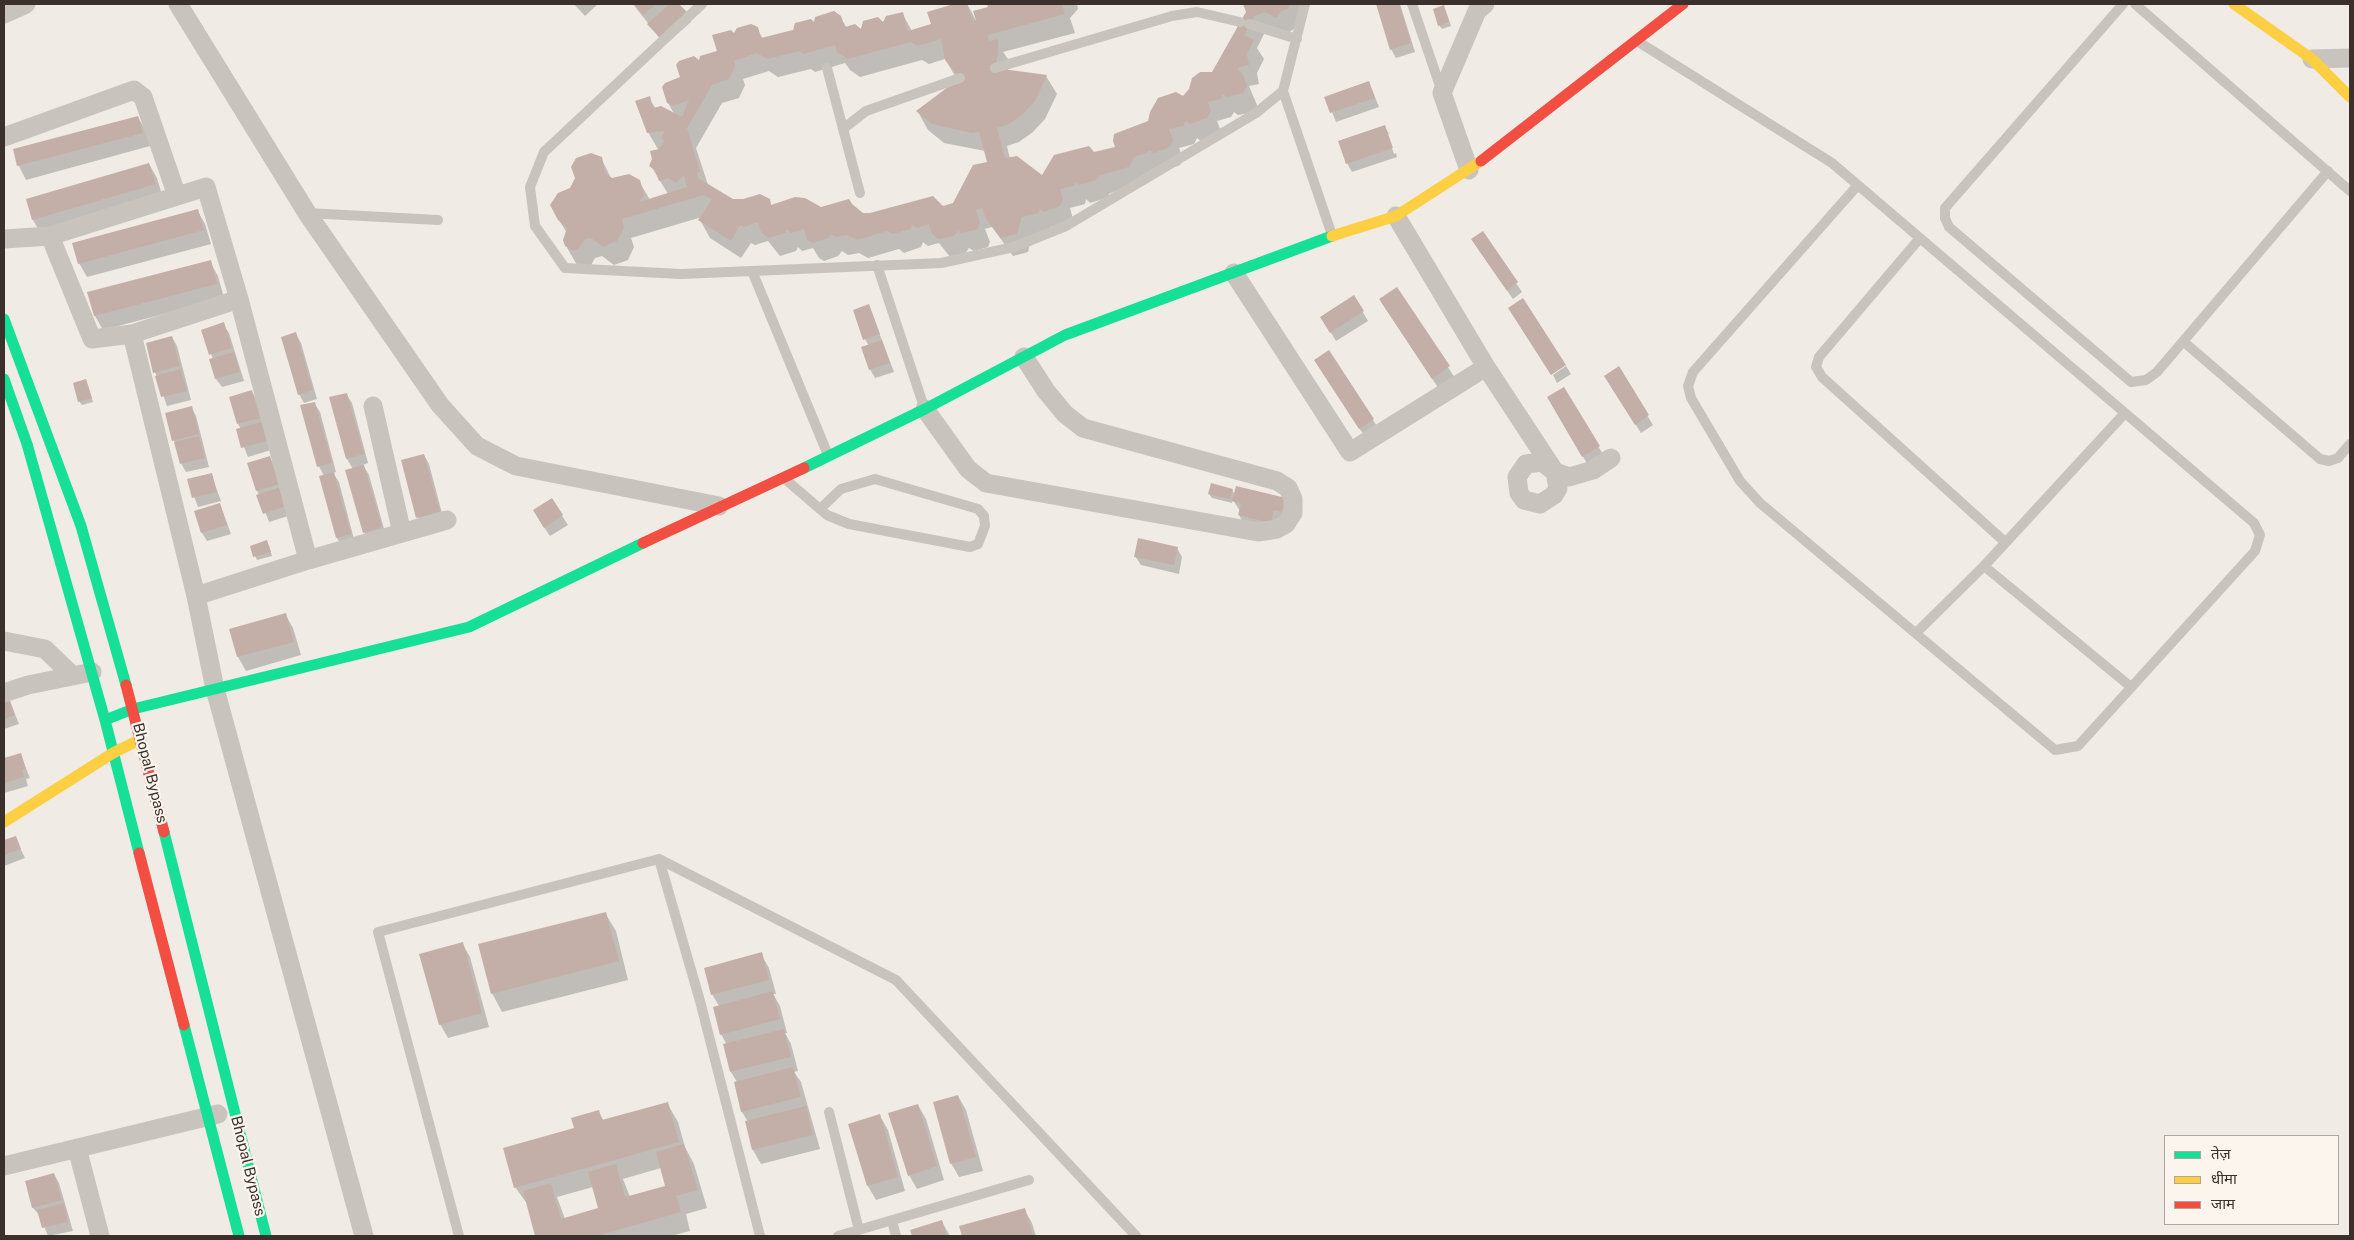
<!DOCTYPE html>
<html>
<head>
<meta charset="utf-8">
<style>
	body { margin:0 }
	#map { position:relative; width:2354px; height:1240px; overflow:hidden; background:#f0ebe5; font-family:"Public Sans","Noto Sans Devanagari",sans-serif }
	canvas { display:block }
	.frame { position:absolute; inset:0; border:5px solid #3b302b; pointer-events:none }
	.legend { position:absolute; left:2164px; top:1135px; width:175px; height:90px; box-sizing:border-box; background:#fbf5ee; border:1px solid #aea6a0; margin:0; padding:6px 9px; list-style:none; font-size:15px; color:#3b302b }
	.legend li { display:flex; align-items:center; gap:10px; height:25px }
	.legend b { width:25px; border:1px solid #aea6a0 }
</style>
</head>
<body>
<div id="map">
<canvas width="2354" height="1240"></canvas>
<div class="frame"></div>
<ul class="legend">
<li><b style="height:6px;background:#16e098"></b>तेज़</li>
<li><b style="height:6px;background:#ffcf43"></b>धीमा</li>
<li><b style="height:6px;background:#f24e42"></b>जाम</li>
</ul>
</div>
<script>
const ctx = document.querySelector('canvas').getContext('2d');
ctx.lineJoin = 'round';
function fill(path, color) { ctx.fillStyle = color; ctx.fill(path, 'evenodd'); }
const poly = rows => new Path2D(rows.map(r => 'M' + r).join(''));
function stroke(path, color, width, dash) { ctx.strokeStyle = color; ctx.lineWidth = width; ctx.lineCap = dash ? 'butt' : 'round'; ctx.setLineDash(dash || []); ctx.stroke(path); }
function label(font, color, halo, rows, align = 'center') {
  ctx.font = font + ' "Public Sans",sans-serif'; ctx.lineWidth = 4.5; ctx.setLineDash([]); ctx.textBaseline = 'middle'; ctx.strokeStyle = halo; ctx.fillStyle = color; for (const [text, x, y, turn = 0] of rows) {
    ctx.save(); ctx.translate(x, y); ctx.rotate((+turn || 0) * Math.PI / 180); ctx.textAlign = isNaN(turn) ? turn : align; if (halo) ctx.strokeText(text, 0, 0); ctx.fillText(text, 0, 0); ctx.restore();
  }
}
fill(poly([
	[574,4,598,4,585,16],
	[633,4,678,4,691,22,665,45],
	[958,4,967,4,976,20,990,8,989,4,1077,4,1078,9,1070,18,1075,33,1003,52,1008,59,1008,71,1046,76,1057,94,1045,119,1033,132,1019,142,1007,146,1010,159,1042,177,1094,154,1117,147,1213,73,1247,12,1245,4,1299,4,1305,15,1298,27,1292,30,1287,35,1276,31,1264,34,1257,48,1264,59,1257,73,1259,84,1249,86,1257,105,1254,112,1238,115,1234,112,1231,117,1217,121,1221,131,1202,142,1197,138,1194,144,1179,148,1183,159,1180,165,1165,171,1140,185,1110,193,1106,198,1090,203,1086,199,1085,204,1070,208,1073,219,1055,230,1051,226,1048,232,1032,235,1028,252,1013,256,992,227,985,229,990,242,988,247,974,251,969,248,965,254,950,257,939,243,928,246,923,242,921,247,904,253,899,249,868,258,859,253,848,255,842,251,838,256,824,261,819,258,813,248,802,251,798,247,796,251,780,256,768,241,755,245,751,243,741,258,710,238,700,220,702,217,631,238,634,247,628,260,614,265,602,256,595,258,591,265,577,265,566,246,567,233,559,220,571,189,601,158,612,180,639,181,650,200,668,194,651,166,659,151,648,132,649,98,656,109,675,115,668,103,682,78,700,63,718,51,735,35,757,28,763,39,840,17,847,28,862,31,884,24,902,13,912,31,932,25,929,13],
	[945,59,958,81,918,112,928,130,944,143,985,151,988,163,954,204,942,207,862,214,852,206,821,209,772,206,769,200,732,200,708,185,696,148,722,103,739,98,745,85,743,79,769,71,778,77,811,69,815,72,845,63,850,70,860,77,922,60,929,64],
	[1377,4,1400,4,1415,52,1396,58,1391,49],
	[1446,11,1451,26,1442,29,1439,25],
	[1369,82,1379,107,1336,122,1326,97],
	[138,117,146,131,150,146,26,180,19,166,14,150],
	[1384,126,1389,134,1387,134,1394,154,1396,153,1397,157,1352,172,1347,163],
	[149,164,157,178,163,198,41,234,33,220,27,200],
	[197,210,205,224,211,244,87,277,79,263],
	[1482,233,1522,292,1513,299,1478,249],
	[210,262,218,276,224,298,103,330,95,316,89,293],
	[1396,289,1457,381,1441,392,1380,300],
	[1354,297,1368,321,1336,341,1321,317],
	[869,306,894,372,875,378,870,369,869,346,865,339],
	[223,324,229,333,244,381,222,387,216,379,213,359,202,330],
	[296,334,301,343,317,399,304,403,299,394],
	[172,337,177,346,191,400,167,406,155,372],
	[1566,366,1571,374,1557,383,1553,375],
	[1618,368,1653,425,1641,433,1611,385],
	[1321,369,1373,420,1378,428,1365,437],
	[86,380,93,402,82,405,79,401],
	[1564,389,1604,456,1588,465,1548,398],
	[252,392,257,400,271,450,248,457,237,430,241,429,238,424],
	[346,394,352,403,368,463,363,465,369,475,386,536,370,541,364,532,353,469,347,459],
	[314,403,320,412,336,472,333,473,339,482,355,543,342,547,337,538,320,477,324,476,319,466],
	[191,407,196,416,209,467,186,472,181,463,166,414],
	[424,455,429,464,444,521,423,526,418,517],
	[270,458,275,466,291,515,269,522,257,490],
	[211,474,221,501,198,507,188,480],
	[1237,487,1290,508,1276,531,1244,524,1239,515,1240,511,1233,500,1232,503,1212,498,1209,494,1232,490,1235,495],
	[552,500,568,525,550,536,539,520],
	[220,504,231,534,207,541,202,533],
	[269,546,272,556,257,560,255,556],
	[1177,548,1182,557,1179,574,1141,565,1135,556],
	[285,614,293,628,301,655,246,671,238,657,230,630],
	[8,697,19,724,4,729,4,698],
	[20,754,30,778,26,779,28,786,4,793,4,759],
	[15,837,25,858,4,866,4,842],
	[605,913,616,931,628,980,502,1012,492,993],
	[462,943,470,957,489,1027,448,1038,440,1024],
	[761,954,769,968,776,994,773,994,780,1006,787,1033,785,1033,791,1044,798,1071,794,1072,801,1082,820,1149,761,1164,753,1150,748,1122,742,1112,735,1083,737,1082,731,1072,724,1045,727,1045,721,1034,719,1006,712,994],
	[958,1096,966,1110,983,1171,959,1177,951,1163],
	[667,1103,678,1122,685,1147,694,1164,707,1208,686,1214,690,1231,671,1236,537,1236,528,1205,515,1187,576,1129,598,1111,604,1121],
	[661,1168,667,1187,630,1197,623,1179],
	[593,1187,600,1209,565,1219,557,1197],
	[918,1105,926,1119,944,1180,917,1189,909,1175],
	[880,1116,888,1130,905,1191,876,1200,868,1186,850,1124],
	[54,1174,59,1183,73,1231,48,1236,40,1216,33,1208,26,1182],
	[1024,1209,1032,1223,1036,1236,963,1236,961,1227],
	[942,1222,950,1236,913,1236,912,1230]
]), '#0003');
fill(poly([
	[634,4,656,4,643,15],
	[670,4,679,4,687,12,659,37,647,24],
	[954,4,967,4,973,21,976,20,973,11,988,7,987,4,1062,4,1065,14,988,35,989,41,998,39,998,52,995,68,1047,75,1035,101,1023,114,1009,124,997,128,1005,158,1017,156,1042,175,1054,155,1089,146,1094,152,1115,147,1113,141,1114,134,1148,121,1150,112,1158,98,1176,92,1183,96,1189,89,1192,78,1200,72,1212,72,1246,12,1243,4,1290,4,1288,9,1281,11,1276,18,1265,12,1254,16,1244,35,1254,40,1247,54,1249,65,1237,68,1243,75,1247,86,1243,93,1227,97,1223,94,1221,99,1208,102,1211,111,1207,118,1190,124,1186,121,1183,126,1169,129,1173,140,1170,147,1154,153,1149,150,1147,153,1134,157,1129,167,1100,175,1096,180,1079,185,1075,182,1074,186,1060,189,1063,200,1060,206,1044,212,1040,209,1038,213,1022,217,1017,234,1001,238,986,219,982,208,976,210,980,222,978,229,962,233,958,231,954,236,939,239,932,234,929,224,917,228,912,225,910,229,893,234,887,231,857,240,847,235,836,237,831,234,828,238,813,243,807,240,804,229,791,233,787,229,785,233,768,238,761,232,758,222,744,227,740,225,731,241,698,220,712,199,704,195,622,219,624,228,617,241,603,247,591,238,585,239,580,247,574,251,565,246,563,240,567,228,558,220,550,205,558,193,570,188,575,178,571,167,576,158,591,153,602,157,605,173,612,178,629,174,640,180,644,195,639,202,687,187,684,175,676,183,668,178,659,181,655,170,649,166,652,159,650,151,659,149,664,141,661,138,665,131,647,133,635,101,650,96,653,108,661,106,682,117,689,100,673,106,667,103,662,87,665,83,680,77,676,65,679,61,694,56,699,60,700,56,717,51,712,35,731,30,734,33,737,28,751,24,758,27,761,38,793,30,795,23,811,19,814,22,815,17,834,11,841,16,845,27,855,24,861,29,863,21,878,17,883,22,886,16,903,12,908,31,931,24,927,12],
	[941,39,945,60,960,78,916,111,932,124,971,133,979,132,987,162,973,165,953,203,943,206,933,196,870,213,863,213,852,204,849,199,821,207,805,198,795,197,771,205,770,199,760,194,743,199,733,199,698,178,697,172,700,172,687,128,712,85,729,79,735,66,734,61,757,53,767,59,800,51,804,54,835,45,837,52,848,59,911,42,918,46],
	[1376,4,1399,4,1411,43,1390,50],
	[1444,5,1449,22,1438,26,1433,9],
	[1369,81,1375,98,1330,113,1324,97],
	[138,116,143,133,17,166,13,149],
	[1385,125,1393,148,1346,164,1338,141],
	[149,163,156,184,32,220,26,199],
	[198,209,204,230,78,264,72,243],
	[1483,231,1518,282,1507,291,1471,239],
	[211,260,217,284,94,316,87,292],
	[1397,287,1450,366,1432,379,1379,299],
	[1354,295,1364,311,1330,333,1320,317],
	[1523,298,1566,365,1551,375,1508,308],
	[869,304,880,334,863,340,853,310],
	[224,322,232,348,209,355,201,330],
	[296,332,313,390,298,395,281,337],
	[172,336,180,366,153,373,146,343],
	[882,340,890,363,869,370,861,347],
	[1329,350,1374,419,1359,429,1314,360],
	[234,352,240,372,215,379,209,359],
	[1619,366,1649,415,1635,425,1604,376],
	[181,369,187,391,161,397,155,376],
	[86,379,92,398,78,402,73,383],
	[1564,387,1600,446,1582,457,1547,397],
	[252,390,260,418,237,424,229,397],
	[347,393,364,454,346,459,329,397],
	[315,402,332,463,317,467,300,405],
	[192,406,199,434,172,441,165,413],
	[261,422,267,441,241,448,236,429],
	[199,436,205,458,180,464,174,442],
	[424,454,440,512,416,518,401,460],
	[270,456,279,484,256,491,247,463],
	[364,465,382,527,363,533,345,470],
	[334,472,351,534,336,538,319,476],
	[212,473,217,492,192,498,187,479],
	[1211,483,1233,489,1230,499,1208,494],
	[1236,486,1286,498,1282,512,1274,510,1271,523,1238,515,1241,504,1232,501],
	[281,487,286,506,263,514,256,495],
	[552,498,563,515,544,528,533,510],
	[220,503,227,525,201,533,194,511],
	[1138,538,1178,547,1174,565,1134,557],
	[267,540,271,552,253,557,250,546],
	[286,613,294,642,237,657,229,629],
	[8,695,15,715,4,719,4,697],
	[21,753,26,769,22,770,24,777,4,783,4,758],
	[16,836,21,849,4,855,4,840],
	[606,912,619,961,491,994,478,944],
	[463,942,482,1013,439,1025,419,954],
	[762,952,769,980,711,995,704,968],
	[773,991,780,1019,720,1035,713,1007],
	[784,1029,791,1057,730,1072,723,1044],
	[793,1067,801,1097,741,1112,734,1082],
	[958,1095,976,1157,950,1164,933,1102],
	[668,1102,679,1142,514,1188,503,1148,574,1128,571,1118,599,1110,602,1120],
	[918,1104,937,1166,908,1176,888,1113],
	[806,1106,813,1135,752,1150,745,1121],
	[880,1114,898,1177,867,1186,848,1124],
	[684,1144,698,1190,676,1196,681,1212,596,1236,535,1236,523,1191,551,1183,561,1219,598,1208,588,1172,616,1164,625,1197,665,1186,656,1152],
	[54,1173,62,1200,32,1208,25,1181],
	[64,1203,68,1222,42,1228,37,1210],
	[1025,1208,1033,1236,962,1236,959,1226],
	[942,1220,947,1236,912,1236,910,1230]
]), '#c3afa7');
stroke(poly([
	[702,4,544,152,530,187,535,226,565,268,681,274,941,263,1014,247,1066,226,1256,113,1283,91,1305,4],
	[1412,4,1442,92],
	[2123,4,1945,208,1945,218,1949,227,2131,382,2146,380,2157,372,2328,171],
	[2135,4,2350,191],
	[1249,24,1297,39],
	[1637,41,1832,163,2254,523,2260,535,2255,551,2078,746,2055,750,1760,503,1740,481,1691,398,1688,386,1693,372,1857,186],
	[827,68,860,193],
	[995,68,1172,16,1197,12,1240,22],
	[1283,91,1332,235],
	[843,129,866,111,960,78],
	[307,213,438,220],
	[1920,238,1819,357,1816,367,1822,377,2005,542],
	[877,265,924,407],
	[752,271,828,455],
	[2184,342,2320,459,2329,461,2338,458,2350,444],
	[785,479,827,515,849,524,970,547,978,544,985,526,984,516,978,509,875,479,841,489,820,509],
	[1984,566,2131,687],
	[1916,633,1984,566,2125,413],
	[659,859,700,1001,760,1236],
	[829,1112,859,1230],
	[892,1221,896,1236],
	[459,1236,378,932,659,859,896,980,1136,1236],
	[838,1236,1029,1180]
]), '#c9c3be', 10);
stroke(poly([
	[178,4,307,213,440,405,477,446,516,466,719,506],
	[4,14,26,4],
	[2312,59,2350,58],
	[4,137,134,90,143,97,177,196],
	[1469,170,1442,93,1477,11,1485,4],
	[1396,216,1486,367,1555,472,1558,488,1554,495,1540,504,1524,500,1519,493,1517,477,1526,464,1542,462,1555,472,1569,477,1593,470,1611,458],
	[50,236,206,187,239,299,308,560],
	[4,239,50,236,92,339,132,334,196,596,215,689,364,1236],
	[1234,273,1350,452,1486,367],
	[132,334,239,299],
	[373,406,402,533],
	[925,409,968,469,986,483,1258,532,1277,529,1286,524,1293,513,1293,499,1288,488,1277,481,1083,428,1065,414,1046,391,1024,357],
	[196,596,308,560,447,520],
	[4,641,45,649,73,676],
	[4,693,28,685,92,672],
	[77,1148,100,1236],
	[4,1166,218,1114]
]), '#c9c3be', 19);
stroke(poly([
	[4,319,81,526,126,685],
	[4,379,27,444,105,720,139,853],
	[804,468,925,409,1065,335,1332,236],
	[105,720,133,709,469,627,643,543],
	[164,832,266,1236],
	[184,1025,239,1236]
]), '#16e098', 11);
stroke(poly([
	[2234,4,2312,59,2350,97],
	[1332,236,1396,216,1481,161],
	[4,822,113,753,141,739]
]), '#ffcf43', 11);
stroke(poly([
	[1481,161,1683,4],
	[643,543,804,468],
	[126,685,164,832],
	[139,853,184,1025]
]), '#f24e42', 11);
label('15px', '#3b302b', '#fbf5ee', [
	["Bhopal Bypass",150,773,76],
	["Bhopal Bypass",248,1166,76]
]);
</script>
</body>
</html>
